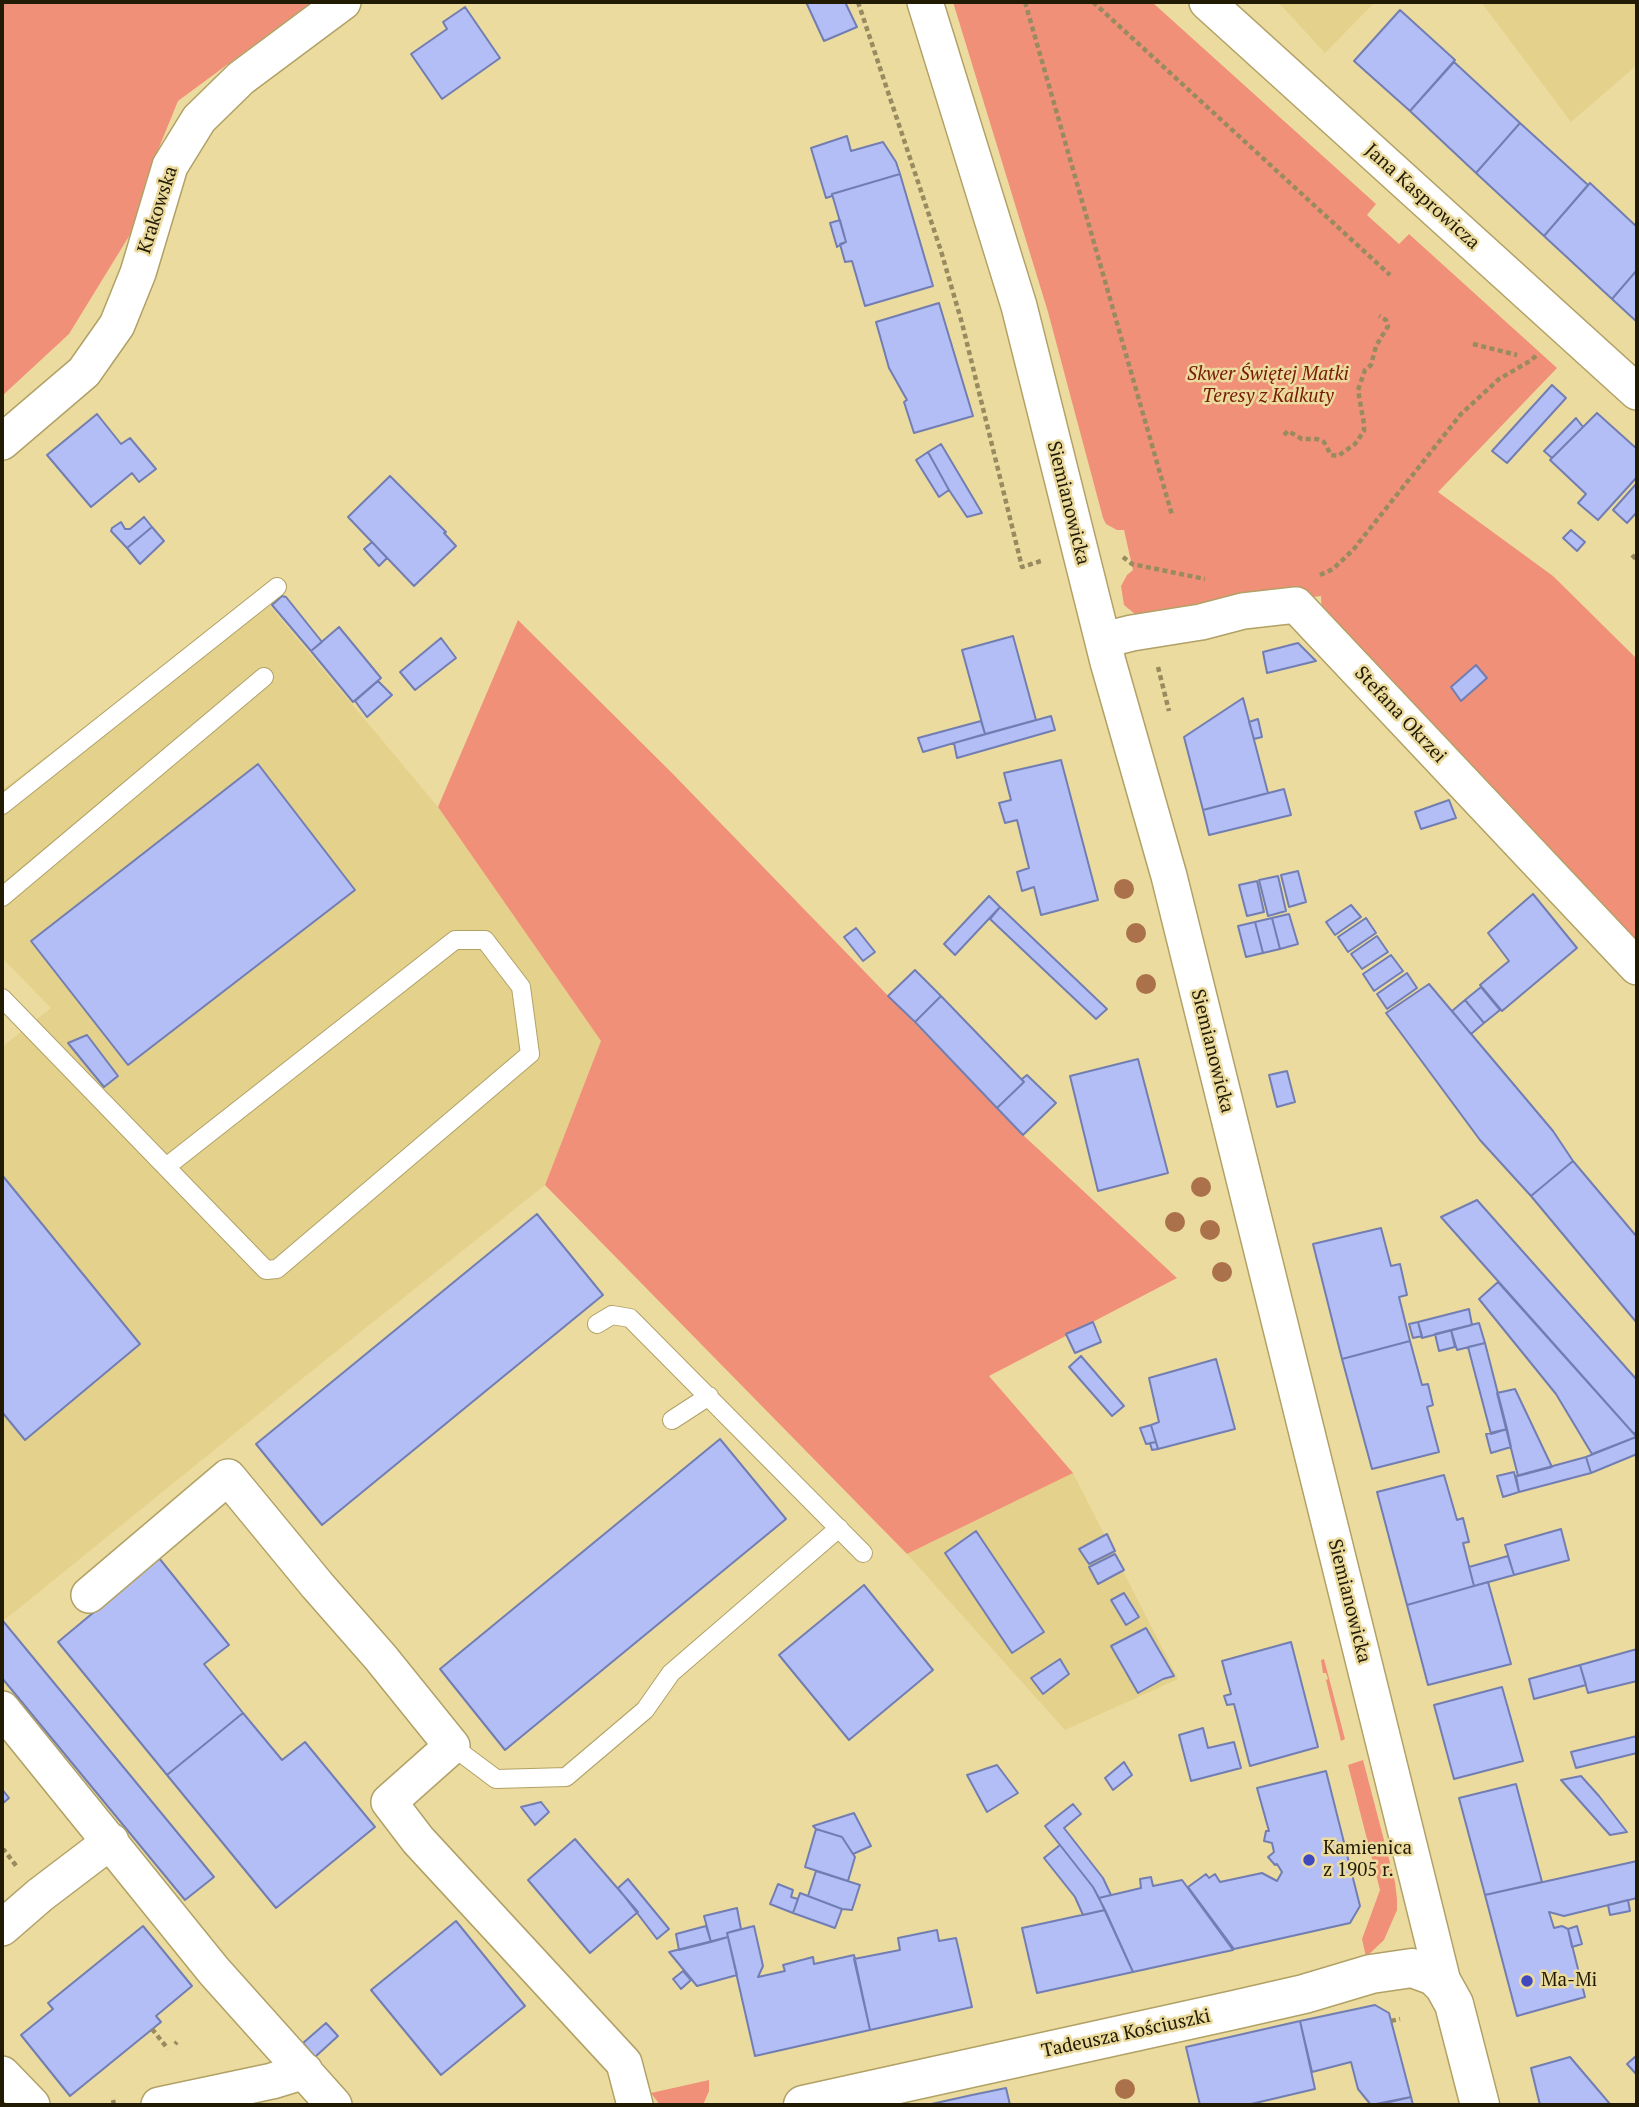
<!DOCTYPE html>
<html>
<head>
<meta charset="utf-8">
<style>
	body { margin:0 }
	#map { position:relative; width:1639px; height:2107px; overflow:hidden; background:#ecdb9f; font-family:"PT Serif",serif }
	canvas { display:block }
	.frame { position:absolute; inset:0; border:4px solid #221b04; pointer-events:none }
</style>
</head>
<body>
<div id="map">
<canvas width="1639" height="2107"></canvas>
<div class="frame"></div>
</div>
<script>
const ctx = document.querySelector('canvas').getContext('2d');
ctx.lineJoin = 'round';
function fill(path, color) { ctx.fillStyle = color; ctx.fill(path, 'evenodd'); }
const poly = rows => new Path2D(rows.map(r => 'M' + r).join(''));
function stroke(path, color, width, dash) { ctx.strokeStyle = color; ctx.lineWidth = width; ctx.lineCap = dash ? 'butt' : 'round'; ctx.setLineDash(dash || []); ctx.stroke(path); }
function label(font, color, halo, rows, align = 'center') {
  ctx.font = font + ' "PT Serif",serif'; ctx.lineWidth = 5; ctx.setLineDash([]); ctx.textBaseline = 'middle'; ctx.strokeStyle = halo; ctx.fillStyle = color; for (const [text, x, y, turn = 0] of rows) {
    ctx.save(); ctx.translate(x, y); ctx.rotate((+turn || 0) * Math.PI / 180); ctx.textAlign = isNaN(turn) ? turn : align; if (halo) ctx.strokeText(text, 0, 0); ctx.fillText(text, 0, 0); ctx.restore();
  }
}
fill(poly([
	[1278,2,1375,2,1325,53],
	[1481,2,1637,2,1637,65,1571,122],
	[259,593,438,807,601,1041,545,1185,308,1374,2,1622,2,1047,51,1008,2,958,2,790],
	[1073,1473,1178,1679,1065,1730,907,1554]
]), '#e4d18c');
fill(poly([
	[2,2,312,2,178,101,147,177,131,233,69,334,2,396],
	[953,2,1152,2,1376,204,1367,215,1399,244,1409,234,1557,368,1438,492,1553,576,1637,659,1637,951,1322,621,1321,596,1147,618,1135,614,1124,605,1121,586,1127,575,1133,570,1124,530,1117,530,1106,524,1103,518,1048,312],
	[518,620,672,773,1023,1135,1177,1278,989,1376,1073,1473,907,1554,545,1185,601,1041,438,807],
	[1324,1659,1345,1739,1341,1741,1326,1680,1328,1679,1326,1673,1323,1673,1321,1660],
	[1363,1760,1395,1882,1397,1899,1397,1910,1384,1940,1366,1957,1362,1939,1380,1890,1348,1765],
	[709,2080,709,2091,703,2105,660,2105,651,2093]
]), '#f19079');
const building = poly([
	[806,2,845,2,857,27,824,41,806,2],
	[465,7,500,58,442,99,411,54,447,29,443,22,465,7],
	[1400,10,1455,60,1410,111,1354,61,1400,10],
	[1454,62,1520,123,1476,173,1410,111,1454,62],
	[1520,123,1588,185,1544,236,1476,173,1520,123],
	[847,136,851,151,883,142,896,162,900,174,832,194,832,196,826,198,811,148,847,136],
	[900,174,933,286,865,306,852,261,845,262,840,244,846,242,832,194,900,174],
	[1590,183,1637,227,1637,270,1612,299,1544,236,1590,183],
	[840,220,846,242,837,247,830,223,840,220],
	[1637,270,1637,322,1612,299,1637,270],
	[939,303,973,416,914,433,904,402,907,400,889,368,876,322,939,303],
	[1552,385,1566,398,1507,463,1492,451,1552,385],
	[1597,413,1637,449,1637,477,1598,520,1578,503,1586,494,1550,460,1597,413],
	[97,414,121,444,130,438,156,469,139,482,132,473,91,507,47,455,97,414],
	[1576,418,1583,427,1552,458,1544,451,1576,418],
	[941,444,982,513,967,517,949,490,928,452,941,444],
	[928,452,949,490,939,497,916,460,928,452],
	[390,476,446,532,444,533,456,546,414,586,348,517,390,476],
	[1637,483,1637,512,1627,523,1613,510,1637,483],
	[144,517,152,527,127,548,111,531,112,528,121,522,125,529,130,529,144,517],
	[152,527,164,541,140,564,127,548,152,527],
	[1571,530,1585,542,1577,551,1563,538,1571,530],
	[372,542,387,558,379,566,364,549,372,542],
	[282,596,286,597,322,642,311,651,272,605,282,596],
	[339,627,381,678,353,702,311,651,339,627],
	[1013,636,1036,720,985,734,962,650,1013,636],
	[441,638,456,658,415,690,400,672,441,638],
	[1298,643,1316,661,1267,673,1263,652,1298,643],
	[1476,665,1487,678,1461,701,1451,687,1476,665],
	[378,681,392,695,367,717,355,701,378,681],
	[1243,698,1268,793,1203,810,1184,737,1243,698],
	[1051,716,1055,730,957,758,954,743,1051,716],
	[1258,719,1262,737,1254,739,1249,722,1258,719],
	[981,721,985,734,923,752,918,738,981,721],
	[1061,760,1098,900,1041,915,1034,887,1022,891,1017,872,1029,868,1017,820,1005,823,999,803,1011,800,1004,773,1061,760],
	[258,764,355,890,128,1065,31,941,258,764],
	[1284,789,1291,815,1209,835,1203,810,1284,789],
	[1449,800,1456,818,1421,829,1415,812,1449,800],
	[1298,871,1306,902,1289,907,1281,875,1298,871],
	[1278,876,1286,911,1268,916,1259,880,1278,876],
	[1257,881,1264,912,1247,916,1239,885,1257,881],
	[1533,894,1577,948,1502,1011,1480,985,1509,961,1488,933,1533,894],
	[989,896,1000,907,955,955,944,944,989,896],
	[1351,905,1361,917,1335,935,1326,922,1351,905],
	[1000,907,1107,1009,1096,1019,990,919,1000,907],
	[1289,914,1298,944,1280,949,1272,918,1289,914],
	[1272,918,1280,949,1263,953,1255,922,1272,918],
	[1366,918,1376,933,1348,952,1338,937,1366,918],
	[1255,922,1263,953,1246,957,1238,926,1255,922],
	[856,928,875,952,863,961,844,937,856,928],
	[1377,936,1388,952,1362,969,1351,954,1377,936],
	[1391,955,1403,971,1374,991,1363,974,1391,955],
	[915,970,941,996,915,1022,888,996,915,970],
	[1407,973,1417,988,1387,1009,1377,994,1407,973],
	[1429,984,1553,1131,1573,1161,1531,1196,1480,1140,1386,1013,1429,984],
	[1481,987,1500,1010,1484,1023,1465,1000,1481,987],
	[941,996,1024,1082,997,1108,915,1022,941,996],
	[1465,1000,1484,1023,1471,1034,1452,1011,1465,1000],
	[87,1035,118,1076,104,1087,68,1043,87,1035],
	[1138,1059,1168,1173,1098,1191,1070,1076,1138,1059],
	[1287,1071,1295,1102,1277,1107,1269,1075,1287,1071],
	[1027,1075,1056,1103,1023,1135,997,1108,1024,1082,1022,1079,1027,1075],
	[1573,1161,1637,1237,1637,1323,1531,1196,1573,1161],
	[2,1175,140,1344,25,1440,2,1412,2,1175],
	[1477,1200,1637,1380,1637,1431,1634,1434,1441,1217,1477,1200],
	[537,1214,603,1295,322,1525,256,1444,537,1214],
	[1381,1228,1391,1266,1400,1264,1407,1295,1399,1297,1410,1341,1342,1359,1313,1244,1381,1228],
	[1498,1282,1634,1434,1636,1437,1592,1454,1556,1394,1479,1299,1498,1282],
	[1469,1309,1472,1325,1422,1338,1418,1322,1469,1309],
	[1093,1322,1101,1342,1075,1353,1066,1334,1093,1322],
	[1418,1322,1422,1336,1413,1338,1409,1324,1418,1322],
	[1479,1323,1485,1343,1457,1350,1451,1330,1479,1323],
	[1451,1330,1455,1347,1439,1351,1435,1334,1451,1330],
	[1410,1341,1422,1385,1428,1384,1433,1405,1427,1407,1439,1452,1372,1469,1342,1359,1410,1341],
	[1485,1343,1507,1429,1491,1434,1468,1347,1485,1343],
	[1081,1356,1124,1406,1112,1416,1069,1367,1081,1356],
	[1216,1359,1235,1429,1158,1449,1151,1425,1159,1422,1149,1378,1216,1359],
	[1515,1389,1552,1467,1518,1476,1497,1393,1515,1389],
	[1151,1425,1156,1442,1146,1444,1140,1428,1151,1425],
	[1507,1429,1511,1447,1491,1453,1486,1434,1507,1429],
	[1636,1437,1637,1454,1591,1473,1586,1457,1636,1437],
	[720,1439,786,1519,505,1750,440,1669,720,1439],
	[1156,1442,1158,1449,1152,1450,1150,1443,1156,1442],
	[1586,1457,1591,1473,1519,1492,1516,1476,1586,1457],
	[1514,1472,1519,1492,1503,1497,1497,1476,1514,1472],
	[1444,1475,1457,1520,1463,1518,1469,1542,1463,1543,1474,1586,1407,1605,1377,1492,1444,1475],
	[1561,1529,1569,1560,1514,1575,1505,1545,1561,1529],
	[976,1531,1044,1632,1012,1653,945,1553,976,1531],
	[1107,1534,1115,1551,1089,1564,1079,1549,1107,1534],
	[1115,1554,1124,1570,1098,1584,1089,1567,1115,1554],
	[1508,1556,1514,1575,1474,1586,1469,1567,1508,1556],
	[159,1558,229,1645,204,1664,243,1713,167,1775,58,1642,159,1558],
	[1488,1582,1511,1664,1428,1685,1407,1605,1488,1582],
	[864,1585,933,1670,849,1740,779,1655,864,1585],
	[1124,1593,1139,1617,1126,1625,1111,1600,1124,1593],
	[3,1621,214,1877,185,1900,2,1678,3,1621],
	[1146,1628,1174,1676,1163,1679,1138,1693,1111,1646,1146,1628],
	[1291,1642,1318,1747,1250,1766,1234,1704,1227,1705,1224,1696,1231,1694,1222,1661,1291,1642],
	[1637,1649,1637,1681,1588,1693,1580,1665,1637,1649],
	[1060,1659,1069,1674,1043,1694,1031,1678,1060,1659],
	[1580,1665,1586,1685,1534,1699,1529,1679,1580,1665],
	[1502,1687,1523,1761,1454,1779,1434,1705,1502,1687],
	[243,1713,282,1760,305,1742,375,1827,276,1908,167,1775,243,1713],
	[1203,1728,1208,1748,1234,1742,1241,1768,1191,1781,1179,1735,1203,1728],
	[1637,1736,1637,1753,1576,1768,1571,1752,1637,1736],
	[1124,1762,1132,1775,1113,1790,1105,1778,1124,1762],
	[997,1765,1018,1793,987,1812,967,1775,997,1765],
	[1326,1771,1360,1906,1350,1923,1234,1949,1188,1887,1206,1874,1209,1878,1215,1874,1220,1882,1262,1873,1277,1881,1282,1872,1277,1864,1275,1865,1268,1857,1274,1852,1272,1843,1264,1841,1266,1831,1269,1831,1257,1788,1326,1771],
	[1581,1776,1599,1796,1627,1832,1610,1835,1561,1780,1581,1776],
	[1516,1784,1542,1882,1485,1895,1459,1798,1516,1784],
	[2,1789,9,1798,2,1804,2,1789],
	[541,1802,549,1812,535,1825,521,1807,541,1802],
	[1073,1804,1081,1814,1064,1828,1103,1878,1111,1895,1099,1898,1093,1887,1045,1826,1073,1804],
	[854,1813,871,1846,853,1854,842,1837,816,1829,813,1826,854,1813],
	[816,1829,842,1837,855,1857,848,1881,805,1867,816,1829],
	[575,1839,638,1912,590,1953,528,1880,575,1839],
	[1060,1845,1093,1887,1105,1910,1083,1915,1075,1897,1044,1858,1060,1845],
	[1637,1861,1637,1898,1564,1916,1549,1912,1554,1928,1562,1926,1568,1929,1585,1997,1517,2016,1485,1895,1637,1861],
	[816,1871,860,1885,852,1910,842,1909,808,1896,816,1871],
	[1151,1877,1153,1886,1182,1880,1233,1950,1133,1972,1099,1898,1141,1888,1140,1879,1151,1877],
	[628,1879,669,1929,657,1939,618,1888,628,1879],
	[778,1884,793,1890,791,1897,798,1899,793,1913,770,1904,778,1884],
	[800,1893,842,1909,835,1928,793,1913,800,1893],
	[1628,1900,1630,1911,1610,1915,1608,1905,1628,1900],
	[737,1908,741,1929,727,1933,728,1937,711,1942,704,1916,737,1908],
	[1105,1910,1133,1972,1037,1993,1022,1928,1105,1910],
	[456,1921,525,2006,441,2075,371,1990,456,1921],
	[143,1926,192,1986,156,2016,161,2022,70,2096,21,2035,53,2009,48,2003,143,1926],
	[706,1926,711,1942,679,1950,676,1934,706,1926],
	[754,1926,763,1966,758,1977,785,1971,783,1965,813,1957,814,1964,854,1955,870,2030,755,2056,727,1933,754,1926],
	[1577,1926,1582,1944,1572,1947,1568,1929,1577,1926],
	[937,1930,939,1941,956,1938,972,2007,870,2030,854,1959,900,1950,898,1938,937,1930],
	[728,1937,737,1975,697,1986,669,1952,728,1937],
	[683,1971,691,1980,681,1989,673,1979,683,1971],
	[1375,2005,1389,2013,1411,2097,1371,2105,1358,2089,1351,2062,1312,2072,1300,2021,1375,2005],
	[1300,2021,1315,2089,1247,2105,1200,2105,1186,2047,1300,2021],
	[326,2023,338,2036,315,2057,303,2043,326,2023],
	[1637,2055,1637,2075,1627,2064,1637,2055],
	[1570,2057,1610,2104,1540,2105,1531,2068,1570,2057],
	[1006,2088,1010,2105,927,2105,972,2095,1006,2088],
	[1411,2097,1413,2105,1381,2105,1381,2104,1411,2097]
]);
fill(building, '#b2bef5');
stroke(building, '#727eb1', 2);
const service = poly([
	[2,805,277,587],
	[2,897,264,677],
	[2,998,166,1167,266,1270,277,1269,530,1054,521,987,485,940,455,940,166,1167],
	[597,1324,612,1315,630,1318,863,1553],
	[672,1420,709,1396],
	[452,1746,496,1779,566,1777,645,1710,671,1673,839,1528]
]);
const minor = poly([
	[925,2,1019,306,1108,662,1169,876,1444,1986],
	[1207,2,1637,392],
	[2,442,84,372,117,325,138,273,170,166,199,119,241,78,343,2],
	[1104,640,1132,633,1201,622,1243,611,1296,605,1637,967],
	[89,1595,228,1477,317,1585,381,1658,452,1746,389,1802,418,1840,624,2063,635,2105],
	[2,1709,214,1971,334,2105],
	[2,1928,40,1895,111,1841],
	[2,2074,32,2105],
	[159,2105,272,2081,305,2071]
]);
const tertiary = poly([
	[803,2105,1234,2010,1304,1994,1371,1974,1412,1968,1434,1976,1444,1986,1454,2004,1480,2105]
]);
stroke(service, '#b1a166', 20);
stroke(minor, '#b1a166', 38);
stroke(tertiary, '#b1a166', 41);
stroke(poly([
	[858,2,941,251,962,323,1022,567,1044,560],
	[1025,2,1172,515],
	[1093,2,1390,275],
	[1473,344,1517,355],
	[1284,435,1288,431,1302,439,1317,439,1324,442,1331,455,1338,456,1355,444,1364,431,1364,424,1358,390,1365,370,1371,365,1376,346,1388,326,1386,320,1379,316],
	[1632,555,1637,560],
	[1123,557,1132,564,1205,579],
	[1320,575,1333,569,1353,550,1461,414,1499,379,1530,361,1537,355],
	[1158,667,1169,711],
	[2,1851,4,1850,17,1867],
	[1391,2021,1400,2019],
	[152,2029,168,2049],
	[175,2044,177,2042],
	[113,2100,114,2105]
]), '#988b5f', 4.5, [5, 3.5]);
stroke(service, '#fff', 18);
stroke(minor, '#fff', 35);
stroke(tertiary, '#fff', 38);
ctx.fillStyle = '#ab714a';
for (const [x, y] of [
	[1124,889],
	[1136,933],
	[1146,984],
	[1201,1187],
	[1175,1222],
	[1210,1230],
	[1222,1272],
	[1125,2089]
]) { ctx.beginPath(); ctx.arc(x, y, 10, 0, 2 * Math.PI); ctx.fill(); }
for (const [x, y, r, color] of [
	[1309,1860,7,"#4149be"],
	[1527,1981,7,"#4149be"]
]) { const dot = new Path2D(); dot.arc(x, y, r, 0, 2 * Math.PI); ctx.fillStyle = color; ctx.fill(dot); stroke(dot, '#ecdb9f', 2.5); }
label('19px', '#221b04', '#ecdb9f', [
	["Jana Kasprowicza",1422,197,42],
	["Krakowska",158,210,-72],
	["Siemianowicka",1068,503,76],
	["Stefana Okrzei",1400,715,47],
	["Siemianowicka",1212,1051,76],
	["Siemianowicka",1349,1601,76],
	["Tadeusza Kościuszki",1126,2034,-12]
]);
label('italic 19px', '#761b05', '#ecdb9f', [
	["Skwer Świętej Matki",1268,375],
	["Teresy z Kalkuty",1268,397]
]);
label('19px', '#221b04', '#ecdb9f', [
	["Kamienica",1323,1849],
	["z 1905 r.",1323,1871],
	["Ma-Mi",1541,1981]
], 'left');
</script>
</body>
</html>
